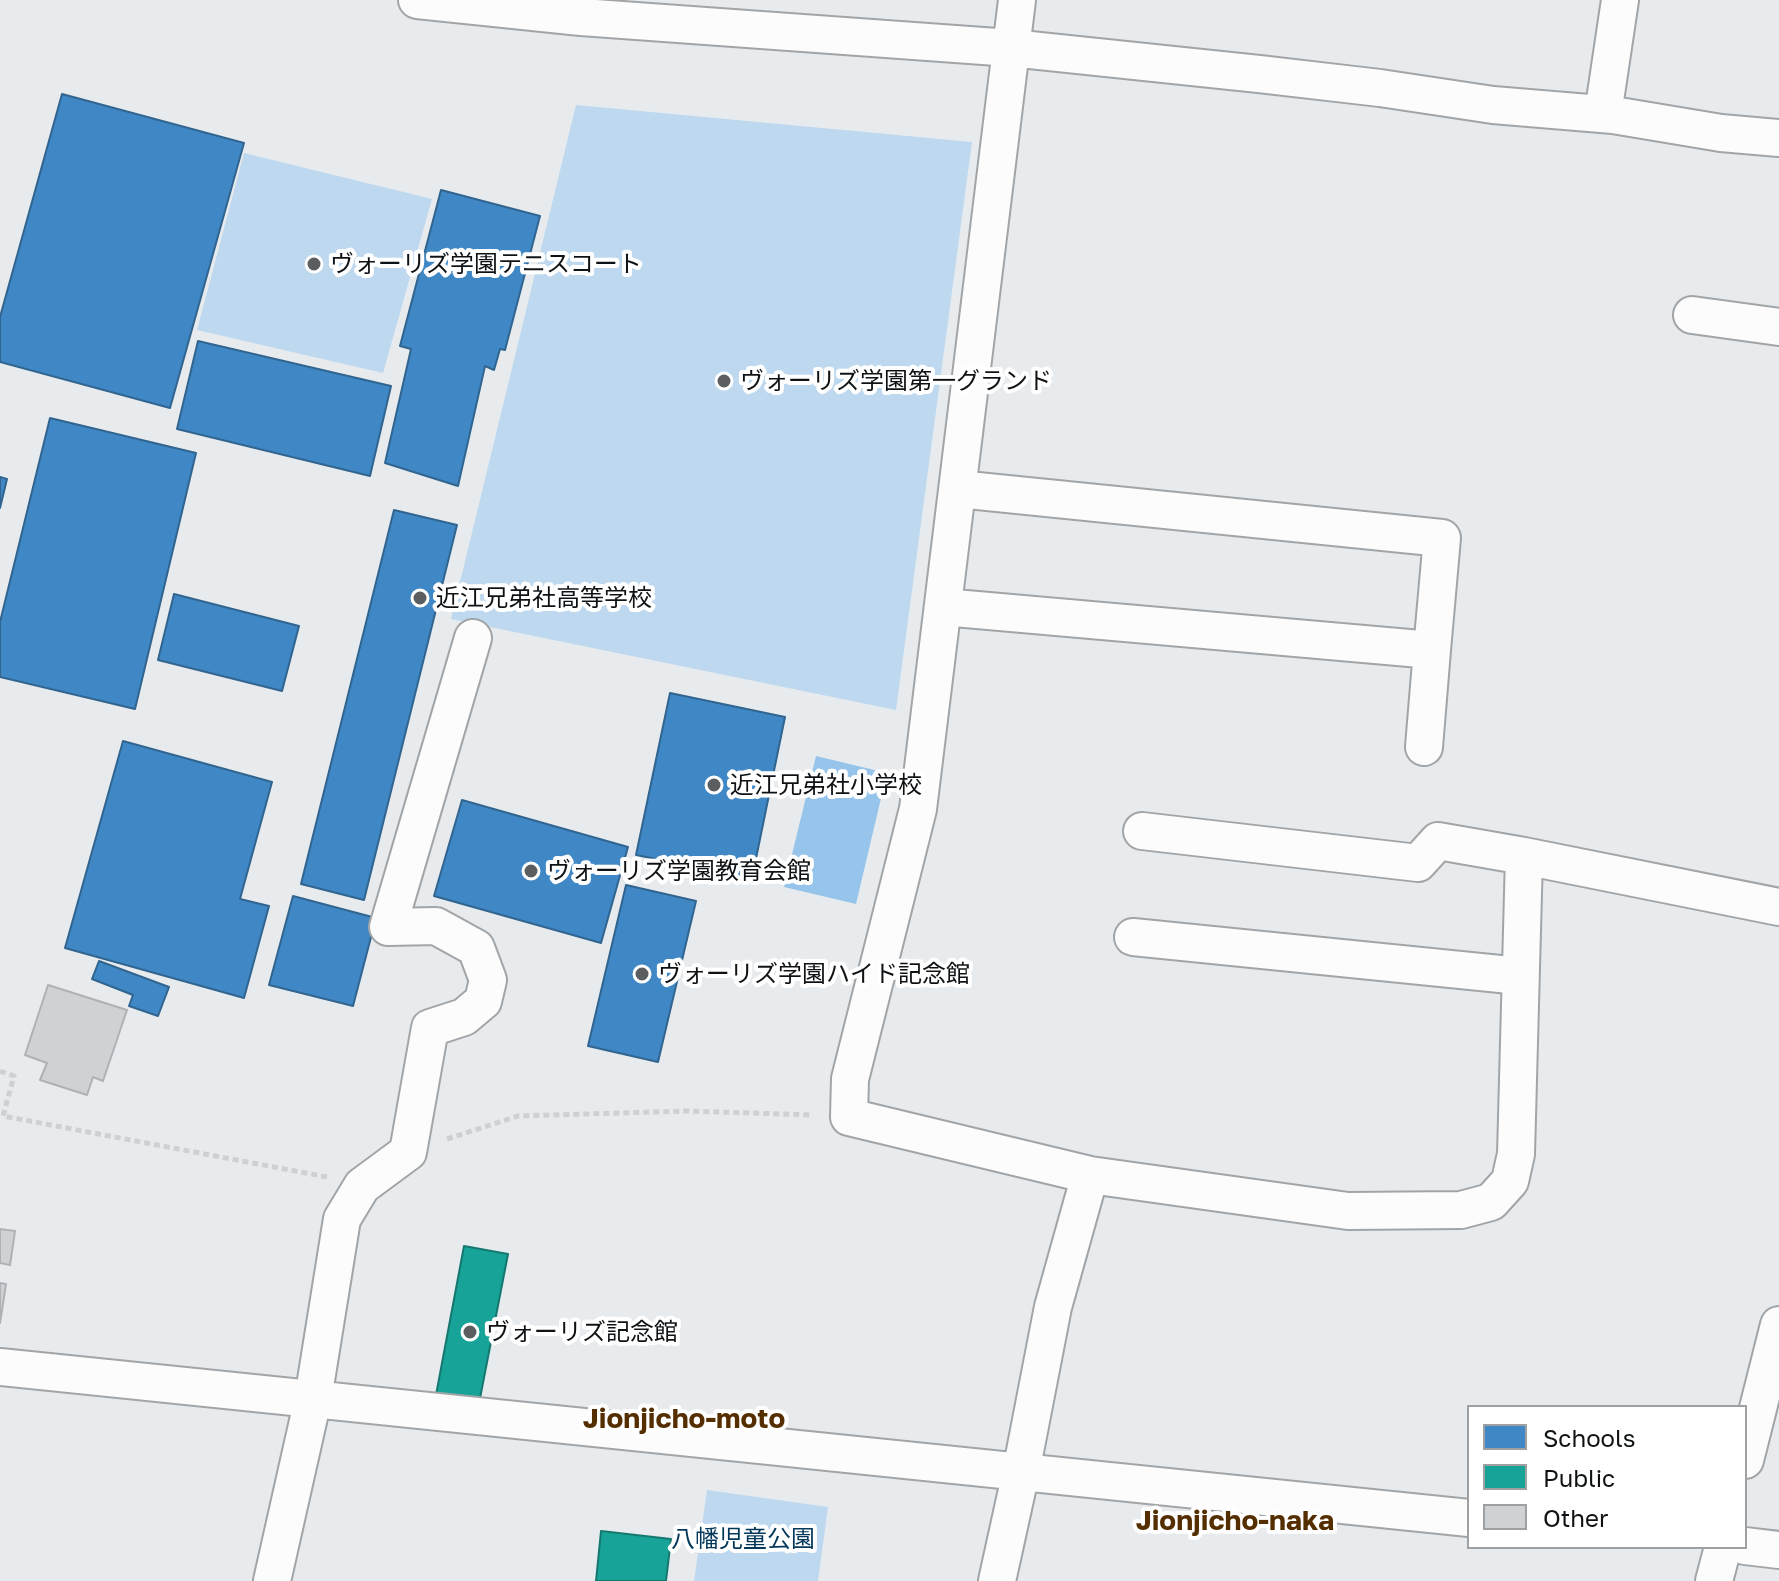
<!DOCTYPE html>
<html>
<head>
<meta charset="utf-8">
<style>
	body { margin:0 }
	#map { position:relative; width:1779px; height:1581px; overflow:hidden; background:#e8ebee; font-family:"Golos Text",sans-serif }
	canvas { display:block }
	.legend { position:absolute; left:1467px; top:1405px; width:280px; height:144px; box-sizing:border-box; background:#fff; border:2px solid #9fa0a1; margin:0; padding:10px 14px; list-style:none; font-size:24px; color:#0f1214 }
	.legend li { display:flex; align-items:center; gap:16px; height:40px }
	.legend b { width:40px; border:2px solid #9fa0a1 }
</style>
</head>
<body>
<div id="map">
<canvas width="1779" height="1581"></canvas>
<ul class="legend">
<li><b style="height:22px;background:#3f88c5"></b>Schools</li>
<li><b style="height:22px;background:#17a398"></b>Public</li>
<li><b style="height:22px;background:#cfd2d4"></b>Other</li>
</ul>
</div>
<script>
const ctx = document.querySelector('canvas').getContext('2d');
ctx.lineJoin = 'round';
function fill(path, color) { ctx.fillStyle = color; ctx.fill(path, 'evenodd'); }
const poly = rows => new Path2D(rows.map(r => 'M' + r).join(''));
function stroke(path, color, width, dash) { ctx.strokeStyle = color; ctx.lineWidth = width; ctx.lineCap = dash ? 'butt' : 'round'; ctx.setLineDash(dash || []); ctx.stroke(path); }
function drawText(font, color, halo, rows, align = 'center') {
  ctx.font = font + ' "Golos Text","Noto Sans JP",sans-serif'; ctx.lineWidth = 8; ctx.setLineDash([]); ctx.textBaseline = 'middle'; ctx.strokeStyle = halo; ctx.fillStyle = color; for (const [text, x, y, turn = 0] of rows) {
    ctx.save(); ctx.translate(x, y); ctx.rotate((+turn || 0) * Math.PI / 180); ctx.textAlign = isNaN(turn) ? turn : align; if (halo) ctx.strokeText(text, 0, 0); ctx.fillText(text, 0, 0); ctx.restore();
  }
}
const green = poly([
	[576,105,972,142,896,710,451,619],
	[244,153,432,199,383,373,197,330],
	[707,1490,828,1507,818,1581,694,1581]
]);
const water = poly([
	[816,756,887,773,856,904,784,887]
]);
const schools = poly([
	[62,94,244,143,170,408,0,362,0,317,62,94],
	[441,190,540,216,505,350,500,349,494,370,485,366,458,486,385,463,411,349,400,346,441,190],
	[198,341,391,386,370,476,177,429,198,341],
	[50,418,196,453,135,709,0,677,0,622,50,418],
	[0,477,7,479,0,508,0,477],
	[394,510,457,525,364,900,301,884,394,510],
	[174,594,299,626,282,691,158,660,174,594],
	[670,693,785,717,752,878,636,855,670,693],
	[123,741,272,782,240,899,269,906,244,998,65,948,123,741],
	[462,800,628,847,601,943,434,896,462,800],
	[626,885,696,901,658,1062,588,1046,626,885],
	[293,896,376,918,353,1006,269,985,293,896],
	[99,961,169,987,158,1016,129,1006,133,995,92,979,99,961]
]);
const public = poly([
	[464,1246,508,1254,476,1419,433,1411,464,1246],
	[601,1531,671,1539,666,1581,596,1581,601,1531]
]);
const building = poly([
	[48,985,127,1010,103,1081,93,1077,87,1095,40,1080,47,1063,25,1055,48,985],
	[0,1229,15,1231,10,1265,0,1263,0,1229],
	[0,1283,6,1284,0,1323,0,1283]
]);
const path = poly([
	[0,1071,14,1076,3,1116,327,1177],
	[447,1139,518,1116,687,1111,813,1115]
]);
const minor = poly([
	[417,0,581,17,1011,48,1259,74,1380,88,1493,105,1613,115,1721,133,1779,138],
	[1017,0,918,809,850,1079,849,1117,1090,1175,1348,1211,1461,1210,1491,1202,1510,1181,1516,1154,1524,856,1779,907],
	[1603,114,1620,0],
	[1692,315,1779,327],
	[943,607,1432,650,1442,538,958,489],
	[1424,747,1432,650],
	[1142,831,1418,863,1438,841,1524,856],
	[1133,937,1520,976],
	[0,1367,1469,1518],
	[1745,1460,1779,1325],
	[1745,1546,1779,1550],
	[272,1581,313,1399,342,1219,362,1186,408,1152,430,1028,464,1017,483,1001,488,980,476,948,436,926,388,927,473,638],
	[997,1581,1021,1472,1053,1307,1090,1175],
	[1714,1581,1723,1547]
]);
const markers = [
	[314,264,8,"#5b5e60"],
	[724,381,8,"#5b5e60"],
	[420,598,8,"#5b5e60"],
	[714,785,8,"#5b5e60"],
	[531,871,8,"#5b5e60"],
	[642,974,8,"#5b5e60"],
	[470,1332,8,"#5b5e60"]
];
const poiNames = [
	["ヴォーリズ学園テニスコート",330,264],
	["ヴォーリズ学園第一グランド",740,381],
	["近江兄弟社高等学校",436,598],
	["近江兄弟社小学校",730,785],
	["ヴォーリズ学園教育会館",547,871],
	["ヴォーリズ学園ハイド記念館",658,974],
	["ヴォーリズ記念館",486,1332]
];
const parkNames = [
	["八幡児童公園",743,1539]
];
const quarterNames = [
	["Jionjicho-moto",684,1419],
	["Jionjicho-naka",1235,1521]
];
fill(green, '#bdd8ef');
fill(water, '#97c4ea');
fill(schools, '#3f88c5');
stroke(schools, '#316590', 2);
fill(public, '#17a398');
stroke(public, '#157870', 2);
fill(building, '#cfd2d4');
stroke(building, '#afb2b5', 2);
stroke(minor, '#a2a5a7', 40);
stroke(path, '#ced0d1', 5, [6, 4]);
stroke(minor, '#fcfcfc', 36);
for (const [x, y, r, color] of markers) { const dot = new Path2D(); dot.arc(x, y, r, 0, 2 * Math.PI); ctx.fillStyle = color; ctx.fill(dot); stroke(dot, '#fff', 3); }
drawText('24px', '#0f1214', '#fff', poiNames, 'left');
drawText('24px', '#04385a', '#fff', parkNames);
drawText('bold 28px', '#552e00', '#fff', quarterNames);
</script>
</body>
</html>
